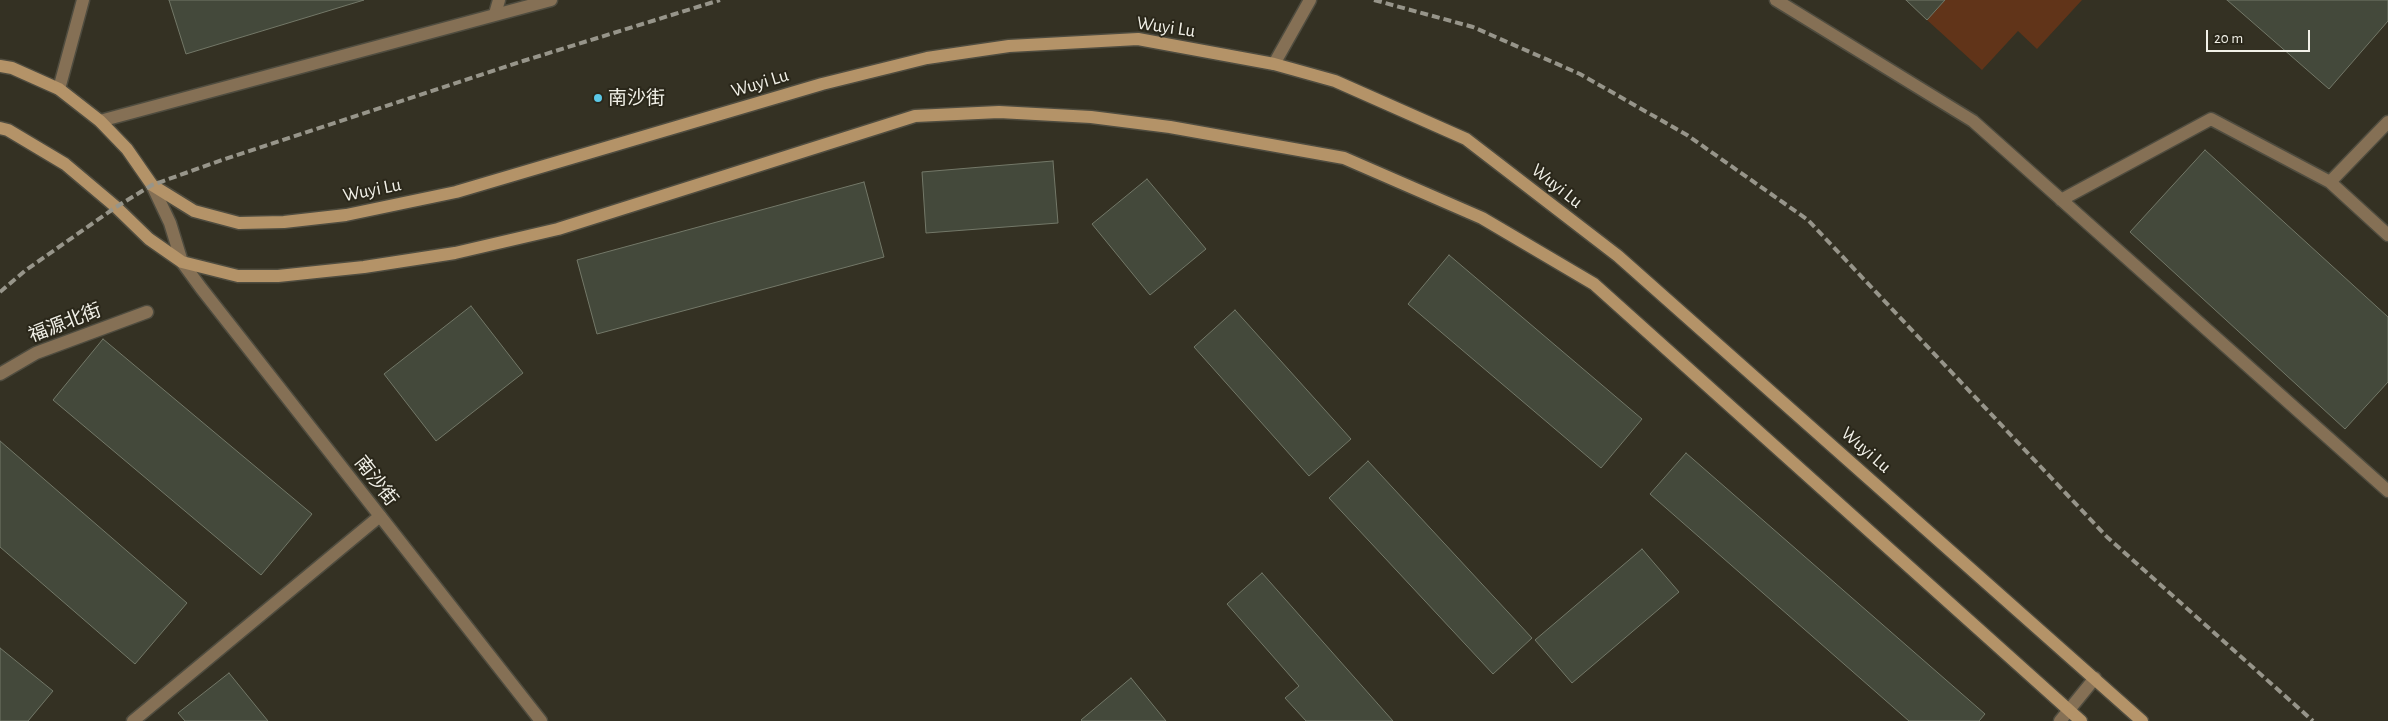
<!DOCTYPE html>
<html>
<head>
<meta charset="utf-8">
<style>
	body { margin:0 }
	#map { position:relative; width:2388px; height:721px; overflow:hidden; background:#343123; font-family:"Alegreya Sans",sans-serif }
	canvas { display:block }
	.scale { position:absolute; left:2206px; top:30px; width:104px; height:22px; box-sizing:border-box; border:2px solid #f2f1e8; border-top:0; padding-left:6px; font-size:15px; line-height:18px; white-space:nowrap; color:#f2f1e8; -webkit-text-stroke:4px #2a271a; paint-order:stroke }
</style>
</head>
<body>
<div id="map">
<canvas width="2388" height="721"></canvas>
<div class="scale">20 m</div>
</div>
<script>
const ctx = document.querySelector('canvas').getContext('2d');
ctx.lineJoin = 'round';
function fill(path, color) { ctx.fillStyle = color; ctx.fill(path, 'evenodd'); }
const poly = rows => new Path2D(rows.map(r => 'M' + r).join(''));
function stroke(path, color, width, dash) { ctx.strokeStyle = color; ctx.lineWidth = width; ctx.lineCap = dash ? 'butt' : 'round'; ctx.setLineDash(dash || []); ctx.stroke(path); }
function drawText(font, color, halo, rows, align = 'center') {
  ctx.font = font + ' "Alegreya Sans","Noto Sans SC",sans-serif'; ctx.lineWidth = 4; ctx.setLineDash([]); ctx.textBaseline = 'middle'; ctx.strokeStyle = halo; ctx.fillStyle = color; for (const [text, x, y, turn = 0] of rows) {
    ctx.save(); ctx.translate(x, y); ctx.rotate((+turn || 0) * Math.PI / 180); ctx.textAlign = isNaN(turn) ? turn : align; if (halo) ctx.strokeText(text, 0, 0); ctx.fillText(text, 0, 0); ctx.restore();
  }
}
const green = poly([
	[1945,0,2082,0,2037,49,2018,31,1982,70,1927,20]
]);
const building = poly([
	[169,0,364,0,186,54,169,0],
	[1906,0,1945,0,1927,20,1906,0],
	[2227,0,2388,0,2388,21,2329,89,2227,0],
	[2205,150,2388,317,2388,382,2345,429,2130,232,2205,150],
	[1053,161,1058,223,926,233,922,172,1053,161],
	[1147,179,1206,249,1150,295,1092,224,1147,179],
	[864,182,884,257,597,334,577,260,864,182],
	[1449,255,1642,419,1601,468,1408,304,1449,255],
	[471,306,523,373,436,441,384,374,471,306],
	[1235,310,1351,439,1309,476,1194,347,1235,310],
	[103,339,312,514,261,575,53,400,103,339],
	[0,441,187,603,135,664,0,547,0,441],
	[1686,453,1985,714,1979,721,1909,721,1650,494,1686,453],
	[1368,461,1532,638,1493,674,1329,498,1368,461],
	[1642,549,1679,592,1572,683,1535,640,1642,549],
	[1262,573,1393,721,1306,721,1285,698,1299,686,1227,604,1262,573],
	[0,648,53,691,28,721,0,721,0,648],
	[229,673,268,721,185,721,178,713,229,673],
	[1131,678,1166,721,1082,721,1081,720,1131,678]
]);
const service = poly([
	[1776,0,1973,121,2388,491],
	[495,14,499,0],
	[2330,182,2388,122],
	[2061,200,2211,119,2330,182,2388,235]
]);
const minor = poly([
	[1274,64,1310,0],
	[100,121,551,0],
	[0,374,36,353,147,312],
	[133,721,380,516],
	[2060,721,2095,678]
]);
const tertiary = poly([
	[59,89,83,0],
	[152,185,170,223,182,262,201,288,541,721]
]);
const secondary = poly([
	[0,66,12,68,59,89,100,121,127,149,152,185,194,211,239,223,284,222,346,215,456,192,822,84,927,58,1009,46,1138,39,1274,64,1335,81,1466,139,1618,256,2142,721],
	[0,128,8,130,65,164,116,207,149,239,182,262,238,276,278,276,364,267,455,253,558,229,915,116,999,112,1091,117,1170,127,1344,158,1482,218,1594,284,2081,721]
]);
const rail = poly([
	[1374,0,1473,27,1580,74,1687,135,1808,220,2107,537,2313,721],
	[0,292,26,270,116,207,152,185,222,160,523,61,720,0]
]);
const markers = [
	[598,98,5,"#5bc8e7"]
];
const streetNames = [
	["Wuyi Lu",1166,27,8],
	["Wuyi Lu",760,83,-17],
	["Wuyi Lu",1557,186,38],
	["Wuyi Lu",372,190,-11],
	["福源北街",65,323,-21],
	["Wuyi Lu",1866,450,41],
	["南沙街",376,481,52]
];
const poiNames = [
	["南沙街",608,98]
];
fill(green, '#613419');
fill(building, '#44493b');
stroke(building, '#737868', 1);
stroke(service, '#4f4c3f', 15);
stroke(minor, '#4f4c3f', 15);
stroke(tertiary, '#4f4c3f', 15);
stroke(secondary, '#4f4c3f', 15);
stroke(service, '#857055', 12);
stroke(minor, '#857055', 12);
stroke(tertiary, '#857055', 12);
stroke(secondary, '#b49368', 12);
stroke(rail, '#97958a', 4, [8, 4]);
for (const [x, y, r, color] of markers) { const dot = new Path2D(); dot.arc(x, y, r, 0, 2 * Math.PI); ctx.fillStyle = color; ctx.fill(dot); stroke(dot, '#2a271a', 2); }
drawText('19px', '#f2f1e8', '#2a271a', streetNames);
drawText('19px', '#f2f1e8', '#2a271a', poiNames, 'left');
</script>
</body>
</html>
